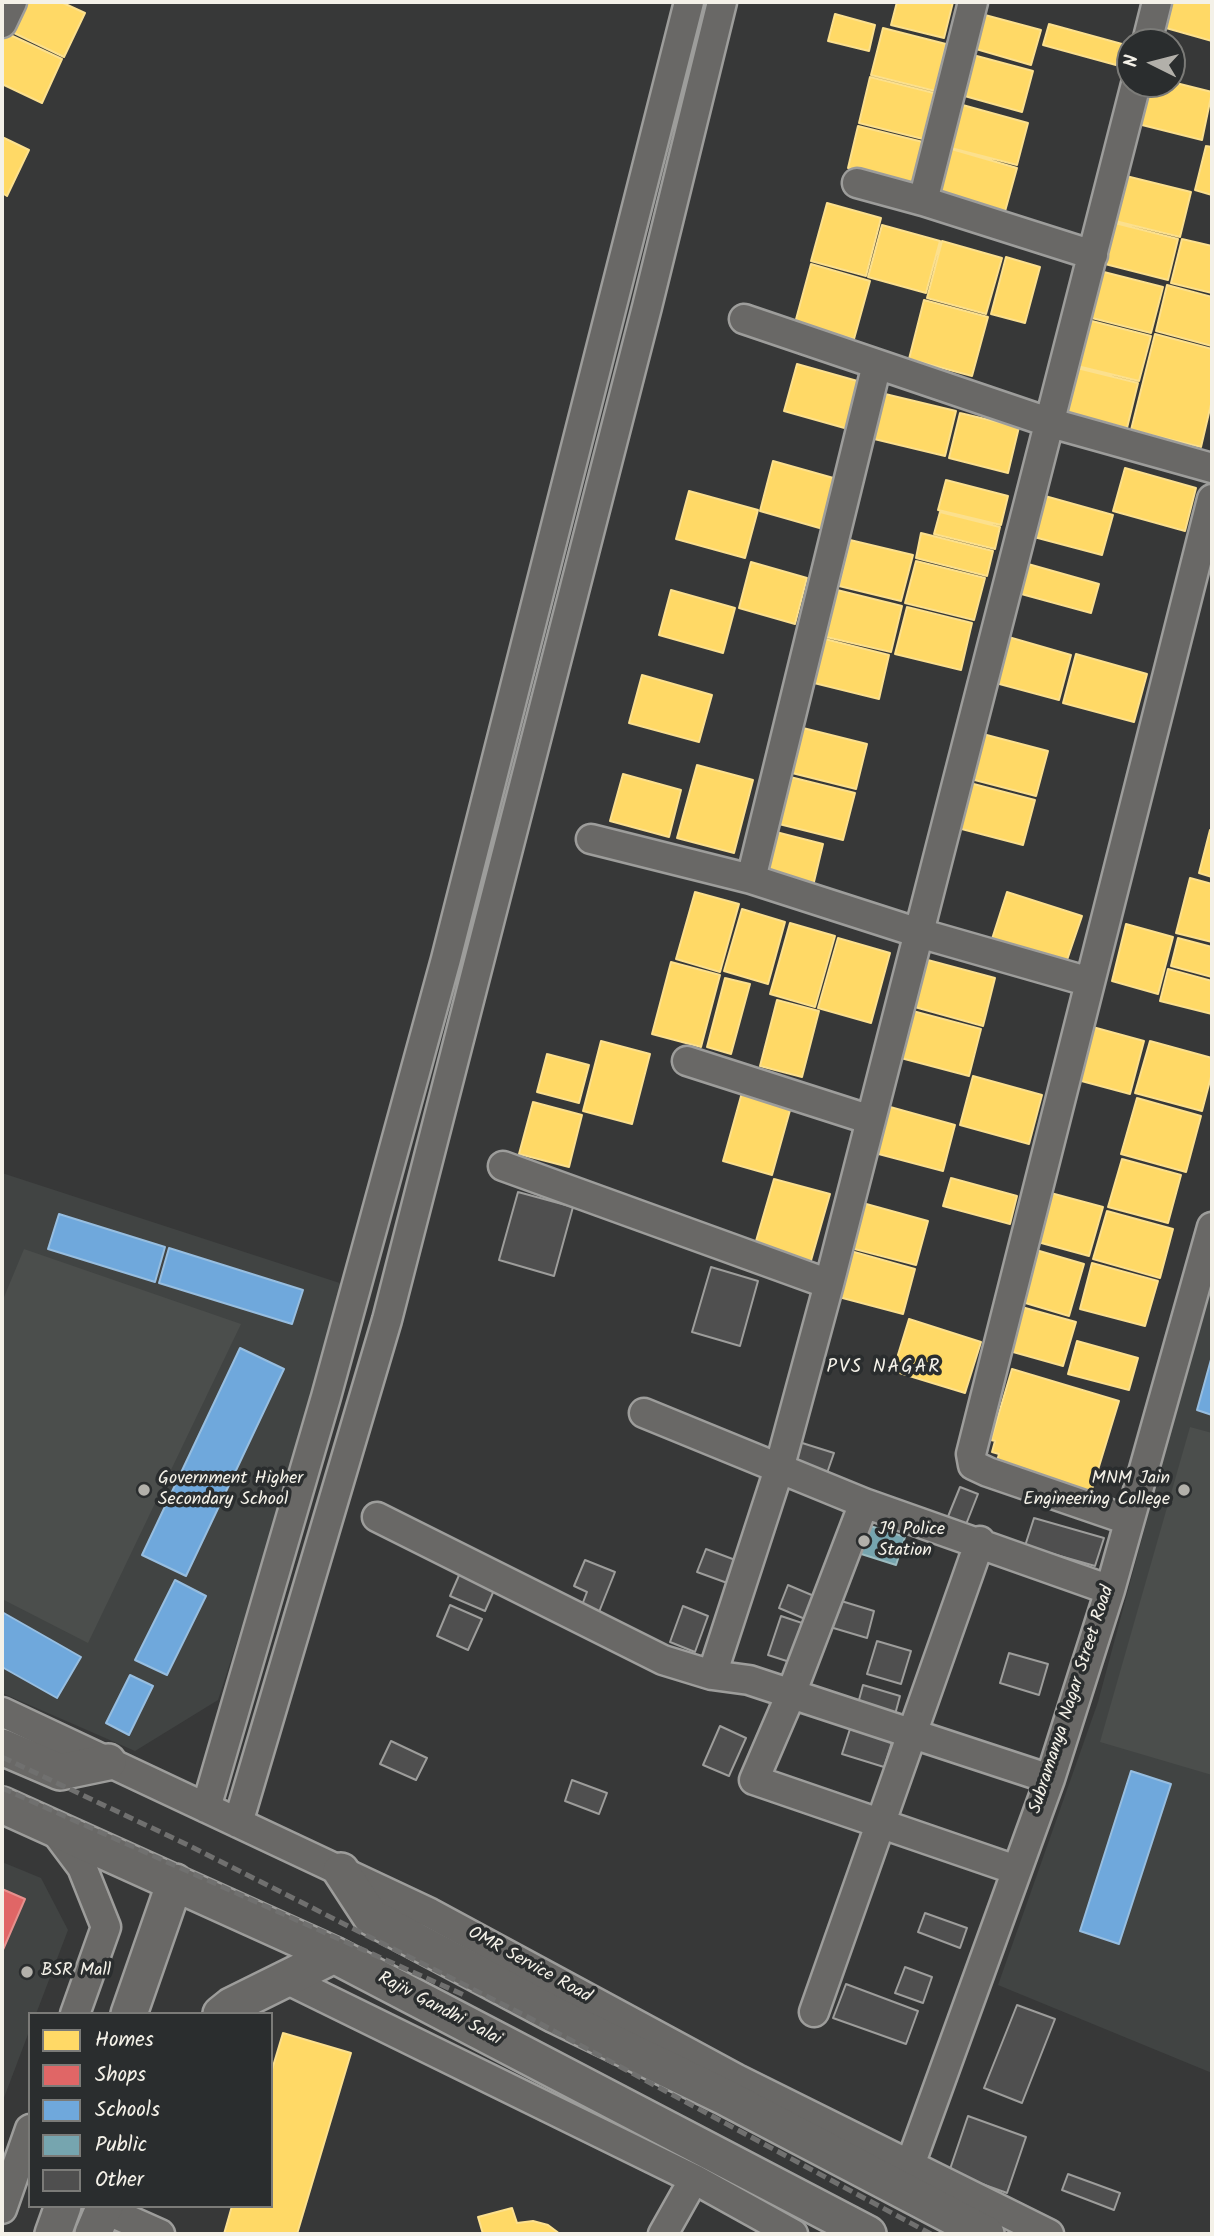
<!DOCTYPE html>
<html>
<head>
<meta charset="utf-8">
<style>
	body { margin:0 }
	#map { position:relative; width:1214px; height:2236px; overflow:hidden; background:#373838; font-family:Kalam,sans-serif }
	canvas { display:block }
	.frame { position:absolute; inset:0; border:4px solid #f4f1e8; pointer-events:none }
	.legend { position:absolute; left:28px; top:2012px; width:245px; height:196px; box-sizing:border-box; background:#2a2d2e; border:2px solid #7b7b78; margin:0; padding:9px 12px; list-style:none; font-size:21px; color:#f4f1e8 }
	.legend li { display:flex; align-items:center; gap:14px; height:35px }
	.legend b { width:35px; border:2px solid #7b7b78 }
	.north { position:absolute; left:1116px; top:28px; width:70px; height:70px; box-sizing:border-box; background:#2a2d2e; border:2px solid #7b7b78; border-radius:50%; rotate:276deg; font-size:19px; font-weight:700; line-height:28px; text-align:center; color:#f4f1e8 }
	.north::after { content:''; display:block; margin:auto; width:24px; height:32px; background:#b2b0aa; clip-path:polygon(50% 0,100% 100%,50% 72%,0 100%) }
</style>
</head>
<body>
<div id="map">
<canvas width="1214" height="2236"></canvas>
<div class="frame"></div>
<ul class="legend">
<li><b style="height:19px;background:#ffd966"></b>Homes</li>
<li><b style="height:19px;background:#e06666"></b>Shops</li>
<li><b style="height:19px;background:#6fa8dc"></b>Schools</li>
<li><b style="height:19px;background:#76a5af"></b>Public</li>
<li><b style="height:19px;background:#4f4f4f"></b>Other</li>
</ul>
<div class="north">N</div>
</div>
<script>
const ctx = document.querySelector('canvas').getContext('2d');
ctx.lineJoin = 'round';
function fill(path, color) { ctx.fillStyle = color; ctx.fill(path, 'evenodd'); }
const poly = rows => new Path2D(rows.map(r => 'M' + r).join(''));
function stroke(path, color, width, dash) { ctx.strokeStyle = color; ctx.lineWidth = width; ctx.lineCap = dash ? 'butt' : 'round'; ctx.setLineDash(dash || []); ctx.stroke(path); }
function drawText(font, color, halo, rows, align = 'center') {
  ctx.font = font + ' Kalam,sans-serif'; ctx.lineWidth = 7; ctx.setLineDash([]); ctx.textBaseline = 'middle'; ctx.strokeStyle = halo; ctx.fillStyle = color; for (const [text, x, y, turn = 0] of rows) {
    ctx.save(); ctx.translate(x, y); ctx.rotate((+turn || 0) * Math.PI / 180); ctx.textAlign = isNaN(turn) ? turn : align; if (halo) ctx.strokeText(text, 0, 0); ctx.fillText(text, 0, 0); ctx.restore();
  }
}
const built = poly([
	[2,1173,352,1287,218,1700,135,1751,2,1693],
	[1212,1278,1212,2073,998,1985,1098,1702],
	[2,1862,41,1878,68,1930,36,2014,30,2014,30,2029,2,2103]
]);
const green = poly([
	[24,1249,241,1324,88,1643,2,1599,2,1302],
	[1190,1427,1212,1433,1212,1775,1100,1742]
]);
const homes = poly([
	[27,2,61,2,85,13,64,57,12,32,27,2],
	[897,2,953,2,944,38,891,25,897,2],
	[1166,2,1212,2,1212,41,1159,26,1166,2],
	[835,14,875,25,869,51,828,41,835,14],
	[985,15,1041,30,1031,65,976,49,985,15],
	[1049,24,1122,44,1116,65,1043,45,1049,24],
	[883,28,946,44,935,91,871,75,883,28],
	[6,33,62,59,42,103,2,84,2,43,6,33],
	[973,55,1033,71,1022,112,961,95,973,55],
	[870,77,934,93,923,139,859,123,870,77],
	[1172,82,1212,92,1202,140,1134,123,1144,84,1172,82],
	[959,104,1028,123,1017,165,947,147,959,104],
	[858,126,923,142,912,185,848,168,858,126],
	[2,137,29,150,7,196,2,193,2,137],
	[1206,146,1212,147,1212,195,1195,190,1206,146],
	[948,148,1017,168,1004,215,934,196,948,148],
	[1126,176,1191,192,1180,237,1115,221,1126,176],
	[827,203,881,218,866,276,811,261,827,203],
	[1115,223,1178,239,1168,280,1105,264,1115,223],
	[882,225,940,241,926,293,868,277,882,225],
	[1182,239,1212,246,1212,293,1171,283,1182,239],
	[942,241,1002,258,986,314,927,298,942,241],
	[1006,257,1040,267,1025,323,991,314,1006,257],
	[811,264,870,281,854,339,795,323,811,264],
	[1096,270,1163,287,1151,333,1084,316,1096,270],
	[1167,285,1212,297,1212,346,1156,331,1167,285],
	[924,300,988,317,972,376,909,359,924,300],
	[1084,319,1151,336,1139,381,1073,365,1084,319],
	[1155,334,1212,349,1212,400,1201,447,1131,430,1155,334],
	[797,364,861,382,848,429,784,411,797,364],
	[1073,367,1138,383,1127,428,1062,412,1073,367],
	[881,393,956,411,945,456,870,438,881,393],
	[960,413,1019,427,1008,473,949,458,960,413],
	[773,461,837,479,823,529,760,511,773,461],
	[1125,468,1196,488,1185,531,1113,511,1125,468],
	[946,480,1008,496,1001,525,938,510,946,480],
	[689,491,758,510,745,558,676,539,689,491],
	[1045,496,1113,515,1102,555,1034,537,1045,496],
	[940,512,1000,527,995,549,934,534,940,512],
	[921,533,993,551,987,576,916,558,921,533],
	[850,540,913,555,901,601,839,586,850,540],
	[916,561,985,578,974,620,905,603,916,561],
	[751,562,807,578,795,624,739,608,751,562],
	[1021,562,1099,584,1091,613,1014,592,1021,562],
	[671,590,735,608,723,653,659,635,671,590],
	[837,590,902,606,891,652,826,637,837,590],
	[907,607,972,623,961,670,895,654,907,607],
	[1005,636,1071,655,1059,700,992,682,1005,636],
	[825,639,889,655,879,699,814,683,825,639],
	[1076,654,1147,674,1134,722,1063,703,1076,654],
	[642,675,712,695,699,742,629,723,642,675],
	[795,726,867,744,856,789,784,771,795,726],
	[979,733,1048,751,1036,796,967,778,979,733],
	[697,765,753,780,734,853,677,838,697,765],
	[623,774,681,790,669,837,610,821,623,774],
	[782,775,855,793,843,840,771,822,782,775],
	[966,782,1035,800,1023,845,954,827,966,782],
	[1210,830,1212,831,1212,877,1199,873,1210,830],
	[772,831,823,844,813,886,762,873,772,831],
	[1190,878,1212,884,1212,942,1176,933,1190,878],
	[695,892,739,904,720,972,676,959,695,892],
	[1007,892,1082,916,1066,963,992,939,1007,892],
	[742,909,785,922,768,984,724,971,742,909],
	[790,923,835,936,815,1007,770,994,790,923],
	[1126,924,1173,937,1158,994,1112,981,1126,924],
	[838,938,890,953,871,1023,818,1008,838,938],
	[1178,938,1212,947,1212,977,1171,966,1178,938],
	[924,959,995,978,983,1026,911,1006,924,959],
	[671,962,720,975,701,1047,652,1034,671,962],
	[1168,969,1212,981,1212,1014,1160,1001,1168,969],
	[725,978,750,984,731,1054,707,1047,725,978],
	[777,1000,819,1011,802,1077,760,1066,777,1000],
	[909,1010,981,1029,969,1076,897,1057,909,1010],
	[1089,1026,1144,1041,1130,1094,1074,1079,1089,1026],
	[601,1041,650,1054,632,1124,583,1111,601,1041],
	[1150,1041,1212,1058,1212,1073,1202,1111,1135,1093,1150,1041],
	[547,1054,589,1065,579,1103,537,1092,547,1054],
	[973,1076,1042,1095,1029,1144,960,1125,973,1076],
	[743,1089,792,1103,772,1175,723,1161,743,1089],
	[1137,1098,1201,1116,1186,1172,1121,1154,1137,1098],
	[533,1102,582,1115,569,1167,519,1154,533,1102],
	[883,1105,955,1125,943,1171,871,1152,883,1105],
	[1122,1159,1181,1175,1168,1223,1108,1207,1122,1159],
	[951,1178,1017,1196,1010,1224,943,1206,951,1178],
	[774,1179,830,1194,810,1264,754,1248,774,1179],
	[1047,1192,1103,1207,1089,1256,1034,1241,1047,1192],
	[859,1202,928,1221,916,1265,847,1247,859,1202],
	[1107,1211,1173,1229,1160,1278,1093,1259,1107,1211],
	[847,1250,915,1269,903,1314,835,1296,847,1250],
	[1036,1250,1084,1264,1069,1316,1022,1302,1036,1250],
	[1092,1263,1158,1281,1145,1326,1080,1309,1092,1263],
	[1018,1306,1076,1322,1063,1366,1006,1350,1018,1306],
	[909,1319,981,1342,965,1393,893,1371,909,1319],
	[1077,1341,1138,1358,1129,1390,1068,1374,1077,1341],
	[1012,1369,1119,1401,1090,1496,995,1468,999,1454,992,1452,995,1441,991,1440,1012,1369],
	[283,2033,351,2053,297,2234,224,2234,232,2206,271,2206,271,2073,283,2033],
	[512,2208,517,2223,533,2221,548,2225,560,2234,483,2234,478,2217,512,2208]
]);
const shops = poly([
	[2,1889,25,1899,2,1952,2,1889]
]);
const schools = poly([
	[59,1214,165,1247,155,1282,48,1249,59,1214],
	[169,1248,303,1290,292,1324,159,1283,169,1248],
	[240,1348,284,1369,186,1576,142,1555,240,1348],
	[1212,1356,1212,1415,1197,1410,1212,1356],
	[175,1580,206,1596,167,1675,135,1660,175,1580],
	[2,1612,81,1657,57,1698,2,1667,2,1612],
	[130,1675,153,1686,129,1735,106,1723,130,1675],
	[1131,1771,1171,1784,1119,1944,1080,1931,1131,1771]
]);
const public = poly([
	[864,1524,905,1537,896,1565,855,1552,864,1524]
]);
const building = poly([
	[518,1192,573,1207,554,1276,499,1260,518,1192],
	[711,1267,758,1281,740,1346,692,1332,711,1267],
	[799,1442,834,1453,826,1476,792,1464,799,1442],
	[960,1487,978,1494,965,1527,947,1519,960,1487],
	[1034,1518,1104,1538,1095,1566,1025,1546,1034,1518],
	[706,1549,738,1561,730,1584,697,1572,706,1549],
	[585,1560,615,1572,599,1612,582,1605,587,1592,574,1586,585,1560],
	[460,1573,495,1588,485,1611,450,1596,460,1573],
	[788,1585,814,1596,805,1619,779,1608,788,1585],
	[838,1600,874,1611,867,1638,830,1627,838,1600],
	[450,1605,482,1619,468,1650,437,1636,450,1605],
	[683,1606,708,1616,695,1652,670,1642,683,1606],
	[781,1616,808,1625,796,1664,768,1655,781,1616],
	[877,1641,911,1651,901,1684,867,1674,877,1641],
	[1009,1653,1048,1664,1039,1695,1000,1683,1009,1653],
	[863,1685,900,1696,893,1722,856,1711,863,1685],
	[720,1726,746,1738,729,1776,703,1765,720,1726],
	[850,1729,892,1742,884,1767,842,1754,850,1729],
	[391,1741,427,1758,416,1780,380,1764,391,1741],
	[572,1780,607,1793,599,1814,565,1801,572,1780],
	[925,1913,967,1928,960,1948,918,1932,925,1913],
	[905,1967,932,1977,923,2003,895,1993,905,1967],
	[846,1984,918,2011,906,2044,833,2018,846,1984],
	[1017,2005,1055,2019,1022,2103,984,2088,1017,2005],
	[968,2116,1026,2137,1007,2193,949,2172,968,2116],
	[1068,2174,1120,2193,1114,2210,1062,2190,1068,2174]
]);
const minor = poly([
	[973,2,923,201,1093,255],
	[2,23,12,2],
	[1147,42,1157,2],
	[857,183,923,201],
	[744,319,1051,423,1212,468],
	[591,839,751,879,919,933,1090,982],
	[751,879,877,364],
	[687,1061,871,1120],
	[503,1166,829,1284],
	[644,1413,864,1503,1110,1590],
	[864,1503,791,1694,754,1780,1016,1870],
	[377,1517,663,1660,712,1675,749,1680,1050,1779],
	[1128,1520,988,1472,973,1465,971,1454,1212,499],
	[712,1675,779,1469,829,1284,1136,84],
	[2,1712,430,1913,737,2079,1049,2234],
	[206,1808,326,1397,446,959,689,2],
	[238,1823,387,1320,647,307,722,2],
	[52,1827,82,1867,106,1927,75,2014],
	[288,1980,694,2179,793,2234],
	[814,2012,980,1541],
	[900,2181,910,2165,1050,1779,1110,1590,1212,1227],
	[2,2209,30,2129],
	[104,2209,160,2234],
	[663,2234,694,2179]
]);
const major = poly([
	[2,1747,60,1772,108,1762],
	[2,1805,334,1955,868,2234],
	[341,1871,371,1917,555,2015,725,2097,986,2234],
	[129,2014,175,1882],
	[221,2014,231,2006,334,1955],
	[53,2234,63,2206],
	[93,2234,105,2206]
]);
const rail = poly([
	[2,1757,188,1845,526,2016,931,2234],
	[2,1788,464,1995]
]);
const markers = [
	[144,1490,7,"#b2b0aa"],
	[1184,1490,7,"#b2b0aa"],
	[864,1541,7,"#b2b0aa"],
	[27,1972,7,"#b2b0aa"]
];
const poiNames = [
	["Government Higher",158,1480],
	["Secondary School",158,1501],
	["MNM Jain",1170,1480,"right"],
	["Engineering College",1170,1501,"right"],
	["J9 Police",878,1531],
	["Station",878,1552],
	["BSR Mall",41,1972]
];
const streetNames = [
	["Subramanya Nagar Street Road",1073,1700,-72],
	["OMR Service Road",529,1966,29],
	["Rajiv Gandhi Salai",439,2010,28]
];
const neighbourhoodNames = [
	["PVS NAGAR",884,1369]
];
fill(built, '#414443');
fill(green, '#4b4e4c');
fill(homes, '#ffd966');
stroke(homes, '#fce08d', 2);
fill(shops, '#e06666');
stroke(shops, '#e6908d', 2);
fill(schools, '#6fa8dc');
stroke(schools, '#97bee0', 2);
fill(public, '#76a5af');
stroke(public, '#9cbcc0', 2);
fill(building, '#4f4f4f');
stroke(building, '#9d9d9b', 2);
stroke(minor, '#9d9d9b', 33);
stroke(major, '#9d9d9b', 40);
stroke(minor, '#696866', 28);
stroke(major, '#696866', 35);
stroke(rail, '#70706f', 5, [10, 5]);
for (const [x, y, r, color] of markers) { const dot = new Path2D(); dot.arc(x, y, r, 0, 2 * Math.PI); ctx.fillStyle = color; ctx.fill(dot); stroke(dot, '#2a2d2e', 2.5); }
drawText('18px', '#f4f1e8', '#2a2d2e', poiNames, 'left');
drawText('18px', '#f4f1e8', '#2a2d2e', streetNames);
ctx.letterSpacing = '2px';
drawText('19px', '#f4f1e8', '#2a2d2e', neighbourhoodNames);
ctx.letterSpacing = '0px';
</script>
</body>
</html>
